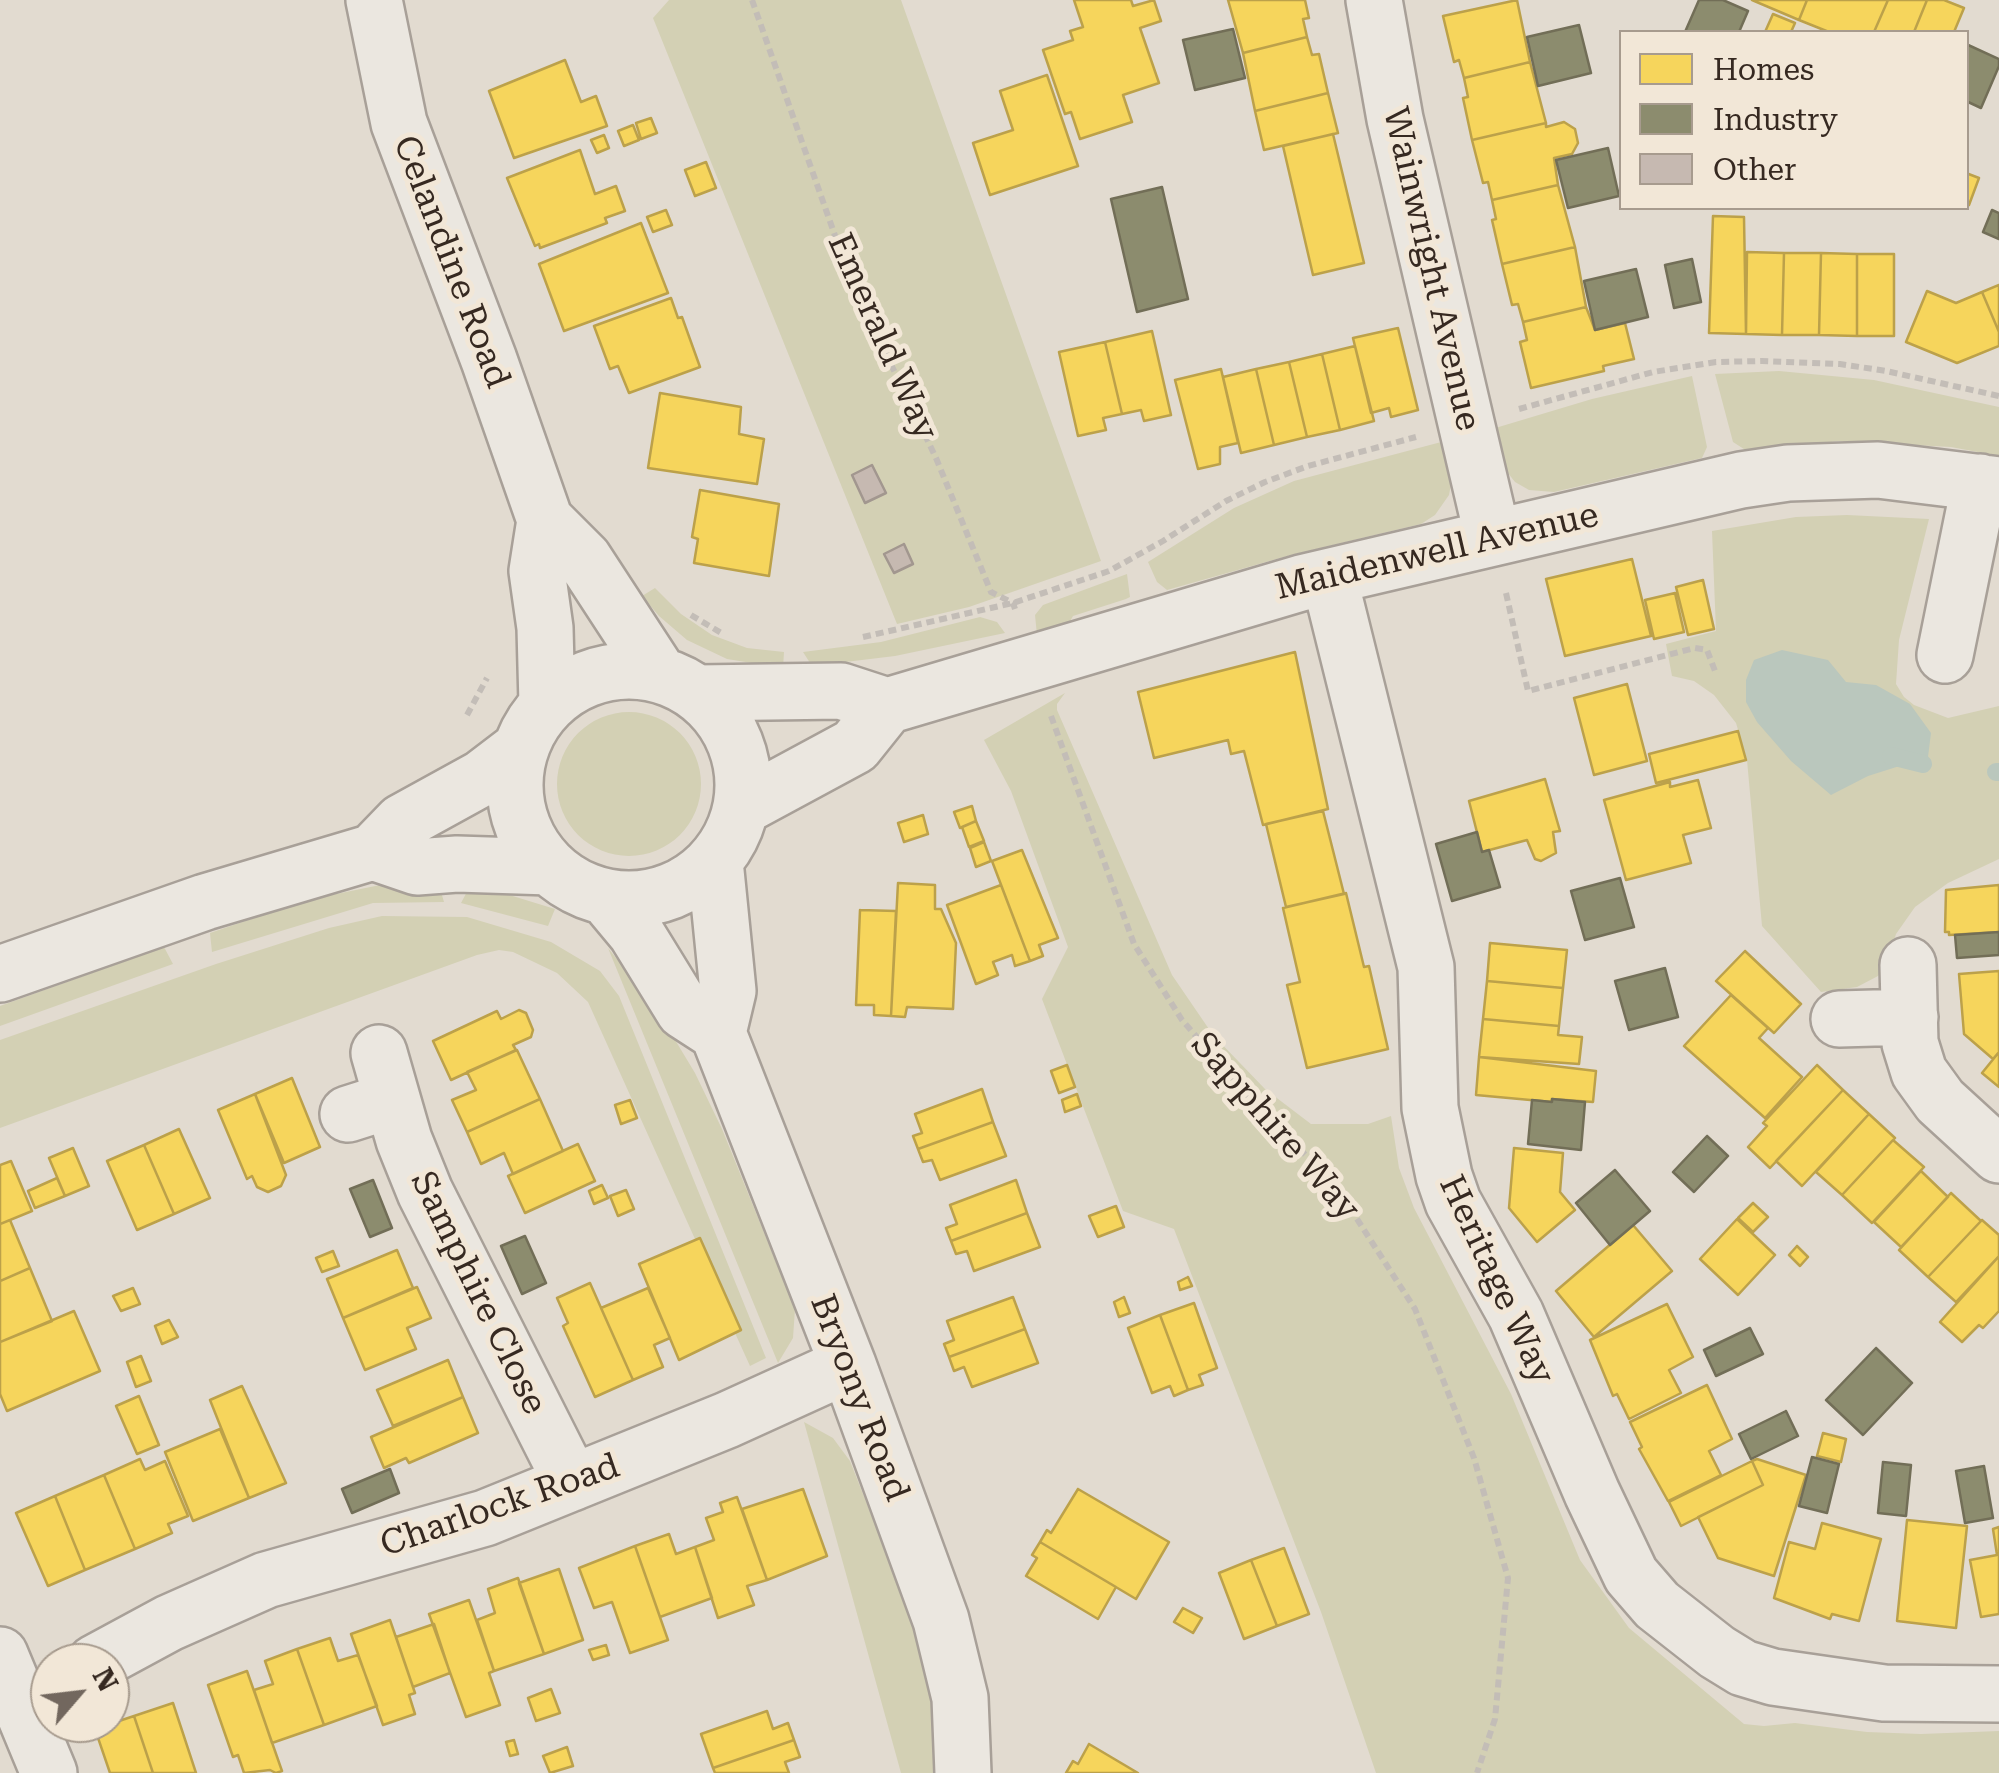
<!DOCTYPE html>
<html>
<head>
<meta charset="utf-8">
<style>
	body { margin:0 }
	#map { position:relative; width:1999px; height:1773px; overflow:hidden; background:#e2dbd0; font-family:"Roboto Serif",serif }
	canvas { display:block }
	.legend { position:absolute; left:1619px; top:30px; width:350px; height:180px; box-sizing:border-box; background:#f2e7d7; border:2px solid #a79b8e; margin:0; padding:12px 18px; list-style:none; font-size:30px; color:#362921 }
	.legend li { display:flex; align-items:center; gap:20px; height:50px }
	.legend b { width:50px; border:2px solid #a79b8e }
	.north { position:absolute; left:30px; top:1643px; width:100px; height:100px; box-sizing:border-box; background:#f2e7d7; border:2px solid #a79b8e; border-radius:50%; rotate:62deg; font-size:28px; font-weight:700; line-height:40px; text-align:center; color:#362921 }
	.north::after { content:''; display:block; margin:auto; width:35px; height:45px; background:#72675e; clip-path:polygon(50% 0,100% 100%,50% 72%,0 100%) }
</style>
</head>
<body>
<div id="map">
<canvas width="1999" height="1773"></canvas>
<ul class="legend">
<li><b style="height:28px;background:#f6d55c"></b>Homes</li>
<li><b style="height:28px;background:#8c8c6e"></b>Industry</li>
<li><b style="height:28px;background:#c6b9b1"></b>Other</li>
</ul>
<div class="north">N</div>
</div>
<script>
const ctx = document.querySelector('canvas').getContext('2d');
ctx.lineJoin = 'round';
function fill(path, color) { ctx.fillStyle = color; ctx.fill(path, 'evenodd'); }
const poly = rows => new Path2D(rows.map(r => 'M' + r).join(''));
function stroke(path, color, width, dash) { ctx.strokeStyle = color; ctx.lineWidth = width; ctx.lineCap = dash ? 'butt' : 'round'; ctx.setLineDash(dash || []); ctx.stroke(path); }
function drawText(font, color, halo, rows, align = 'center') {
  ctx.font = font + ' "Roboto Serif",serif'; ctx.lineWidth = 10; ctx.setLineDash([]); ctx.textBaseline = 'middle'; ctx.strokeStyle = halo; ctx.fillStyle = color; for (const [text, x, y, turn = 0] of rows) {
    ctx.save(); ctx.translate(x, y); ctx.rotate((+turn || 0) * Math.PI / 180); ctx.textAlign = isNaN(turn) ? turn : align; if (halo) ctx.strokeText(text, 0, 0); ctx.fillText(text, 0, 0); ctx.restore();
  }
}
const green = poly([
	[669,0,901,0,1101,561,969,607,897,624,653,18],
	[1779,371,1874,380,1999,407,1999,456,1951,447,1840,441,1747,451,1733,442,1715,374],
	[1692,376,1707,447,1702,458,1554,492,1529,490,1515,482,1504,468,1492,429,1592,399],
	[1445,441,1452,479,1449,495,1435,515,1421,524,1291,555,1167,590,1157,582,1148,562,1234,508,1294,481],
	[1847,515,1929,519,1899,640,1896,684,1904,697,1914,705,1948,718,1999,706,1999,859,1948,883,1915,907,1896,934,1885,968,1878,976,1857,987,1821,992,1762,926,1747,760,1736,723,1714,695,1694,681,1672,676,1666,644,1716,631,1712,531,1796,517],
	[1127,574,1130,597,1126,599,1073,616,1068,625,1037,635,1035,615,1043,605],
	[655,588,681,614,712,635,747,648,784,652,783,668,727,659,687,640,659,616,642,596],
	[980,617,997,622,1005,633,895,656,812,666,803,652,881,642],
	[1065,693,1057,704,1057,710,1172,975,1213,1035,1265,1089,1311,1124,1368,1124,1391,1116,1399,1168,1414,1208,1511,1394,1580,1560,1629,1628,1744,1724,1764,1726,1795,1723,1867,1732,1921,1734,1999,1731,1999,1773,1376,1773,1321,1612,1174,1229,1123,1211,1042,999,1068,947,1011,791,984,740],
	'557 784a72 72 0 1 1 144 0a72 72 0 1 1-144 0Z',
	[385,884,439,885,444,902,373,903,212,952,210,933,307,900],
	[469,888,503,893,555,909,548,926,461,903],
	[382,916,467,917,551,942,600,971,619,996,766,1358,750,1366,735,1333,740,1330,700,1238,695,1239,588,1002,557,973,513,952,499,950,477,955,0,1128,0,1040,216,964,329,928],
	[164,947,173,964,0,1026,0,1006],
	[608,948,654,1005,695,1073,722,1129,795,1309,793,1338,778,1363],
	[804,1422,833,1438,850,1461,904,1598,923,1653,936,1712,941,1773,901,1773]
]);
const water = poly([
	[1782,650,1828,660,1846,682,1876,685,1910,704,1931,733,1928,757,1868,776,1831,795,1791,761,1757,722,1746,702,1746,680,1754,660]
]);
const homes = poly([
	[1074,0,1131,0,1133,6,1154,0,1161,21,1140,28,1159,83,1123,95,1132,122,1080,139,1071,112,1065,114,1043,50,1073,40,1070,31,1083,27,1074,0],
	[1228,0,1305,0,1309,18,1303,19,1307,37,1243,53,1228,0],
	[1517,0,1530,62,1464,78,1459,60,1454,62,1443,16,1517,0],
	[1752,0,1807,0,1799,20,1752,0],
	[1807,0,1888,0,1874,32,1829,32,1799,20,1807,0],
	[1888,0,1927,0,1914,32,1874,32,1888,0],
	[1927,0,1944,0,1964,8,1954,32,1914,32,1927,0],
	[1773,14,1795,23,1791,32,1765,32,1773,14],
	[1307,37,1312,55,1319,54,1328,93,1255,111,1243,53,1307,37],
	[565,60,581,102,596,96,607,126,514,158,489,91,565,60],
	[1530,62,1546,123,1472,140,1463,98,1468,97,1464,78,1530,62],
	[1047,75,1078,166,990,195,973,143,1013,130,1000,91,1047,75],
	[1328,93,1338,133,1264,150,1255,111,1328,93],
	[651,118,657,133,641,139,636,123,651,118],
	[1564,122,1575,129,1578,143,1572,154,1554,158,1558,185,1492,200,1488,182,1483,183,1472,140,1546,123,1546,127,1564,122],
	[633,125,639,140,624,146,618,131,633,125],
	[1333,134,1364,263,1313,275,1283,146,1333,134],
	[604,135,609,148,597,153,591,140,604,135],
	[580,150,595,194,616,186,625,211,605,218,607,223,540,248,539,244,535,246,507,178,580,150],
	[706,162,716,188,695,196,685,170,706,162],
	[1966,173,1979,178,1969,205,1966,204,1966,173],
	[1558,185,1575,247,1502,264,1492,220,1496,219,1492,200,1558,185],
	[666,210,672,225,653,232,647,217,666,210],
	[1713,216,1744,217,1746,334,1709,333,1713,216],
	[641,223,668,293,564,331,539,264,641,223],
	[1575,247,1586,307,1523,322,1518,304,1512,305,1502,264,1575,247],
	[1747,252,1784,253,1782,335,1746,334,1747,252],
	[1784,253,1821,253,1819,335,1782,335,1784,253],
	[1821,253,1857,254,1857,336,1819,335,1821,253],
	[1857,254,1894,254,1894,336,1857,336,1857,254],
	[1999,285,1999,332,1982,292,1999,285],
	[1927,291,1956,303,1982,292,1999,332,1999,346,1957,363,1906,342,1927,291],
	[671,298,678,318,682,317,700,367,629,393,618,366,610,369,594,326,671,298],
	[1586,307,1595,330,1625,323,1634,359,1603,366,1604,371,1531,388,1520,342,1527,340,1523,322,1586,307],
	[1398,328,1418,410,1391,417,1389,408,1371,413,1353,338,1398,328],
	[1152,331,1171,415,1144,421,1141,410,1122,414,1105,342,1152,331],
	[1105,342,1122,414,1103,418,1106,430,1078,436,1059,352,1105,342],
	[1355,346,1374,421,1340,430,1322,354,1355,346],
	[1322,354,1340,430,1307,437,1289,362,1322,354],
	[1289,362,1307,437,1274,445,1256,369,1289,362],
	[1221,369,1238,443,1220,447,1220,464,1198,469,1175,380,1221,369],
	[1256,369,1274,445,1241,453,1223,377,1256,369],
	[660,393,741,407,739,434,764,439,757,484,648,468,660,393],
	[700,490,779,504,769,576,694,563,698,539,692,537,700,490],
	[1632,559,1651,636,1565,656,1546,579,1632,559],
	[1703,580,1714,629,1688,635,1676,587,1703,580],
	[1675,593,1684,632,1654,639,1645,600,1675,593],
	[1295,652,1328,809,1263,825,1244,751,1231,754,1228,740,1154,758,1138,692,1295,652],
	[1627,684,1647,761,1594,775,1574,698,1627,684],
	[1738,731,1746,760,1656,783,1649,754,1738,731],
	[1545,779,1560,831,1553,832,1556,853,1541,861,1535,859,1527,840,1482,852,1469,801,1545,779],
	[1698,780,1711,828,1683,835,1691,863,1626,880,1604,800,1670,782,1670,787,1698,780],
	[972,806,976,821,960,828,954,812,972,806],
	[1323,811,1344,894,1286,907,1266,824,1323,811],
	[923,815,928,834,904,842,898,823,923,815],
	[976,821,984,841,969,847,962,827,976,821],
	[984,842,991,861,976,867,970,848,984,842],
	[1022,850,1058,938,1039,945,1043,956,1030,961,992,861,1022,850],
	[898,883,935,885,935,909,941,909,956,943,953,1009,907,1007,905,1017,891,1016,898,883],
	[1001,885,1030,961,1015,966,1012,955,993,962,998,975,976,984,947,905,1001,885],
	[1999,885,1999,932,1949,935,1949,932,1945,932,1946,890,1999,885],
	[1346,893,1364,967,1369,966,1388,1049,1307,1068,1287,985,1300,982,1283,908,1346,893],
	[860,910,896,911,891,1016,874,1015,874,1005,856,1005,860,910],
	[1490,943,1567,950,1563,988,1487,981,1490,943],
	[1745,951,1801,1004,1774,1033,1716,981,1745,951],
	[1999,971,1999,1052,1993,1059,1964,1034,1959,974,1999,971],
	[1487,981,1563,988,1559,1026,1483,1019,1487,981],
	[1731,995,1768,1028,1759,1038,1802,1077,1765,1118,1684,1046,1731,995],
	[519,1010,526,1013,533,1030,531,1037,513,1045,516,1050,451,1080,433,1041,497,1011,501,1019,519,1010],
	[1483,1019,1559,1026,1558,1035,1582,1037,1579,1064,1479,1057,1483,1019],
	[517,1050,540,1099,467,1132,452,1100,476,1090,467,1072,517,1050],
	[1999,1052,1999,1087,1982,1073,1999,1052],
	[1479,1057,1596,1071,1593,1102,1552,1099,1552,1102,1476,1095,1479,1057],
	[1067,1065,1075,1087,1059,1093,1051,1071,1067,1065],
	[1817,1065,1843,1090,1770,1168,1748,1147,1767,1126,1763,1123,1817,1065],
	[292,1078,320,1147,284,1163,255,1094,292,1078],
	[982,1089,993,1122,918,1149,913,1136,922,1133,915,1114,982,1089],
	[1843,1090,1869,1114,1802,1186,1776,1161,1843,1090],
	[255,1094,286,1175,281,1186,268,1192,257,1187,252,1176,247,1179,218,1110,255,1094],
	[1077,1094,1081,1106,1065,1112,1062,1100,1077,1094],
	[540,1099,563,1151,513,1174,504,1153,481,1164,467,1132,540,1099],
	[630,1100,637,1118,621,1124,615,1105,630,1100],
	[1869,1114,1895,1138,1842,1195,1816,1172,1869,1114],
	[993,1122,1006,1156,940,1180,932,1160,923,1162,918,1149,993,1122],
	[179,1129,210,1198,174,1214,144,1145,179,1129],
	[1893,1140,1924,1167,1872,1223,1842,1195,1893,1140],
	[578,1144,595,1181,525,1213,508,1176,578,1144],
	[144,1145,174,1214,137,1230,107,1161,144,1145],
	[73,1148,89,1186,65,1196,49,1158,73,1148],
	[1514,1148,1563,1153,1560,1192,1575,1210,1537,1242,1509,1208,1514,1148],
	[11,1161,32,1211,0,1224,0,1165,11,1161],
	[1921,1171,1948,1197,1901,1247,1874,1222,1921,1171],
	[57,1178,65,1196,35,1208,28,1191,57,1178],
	[1016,1180,1027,1213,951,1241,946,1228,957,1224,950,1205,1016,1180],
	[602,1185,608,1198,594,1204,589,1191,602,1185],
	[626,1190,634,1209,618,1216,610,1196,626,1190],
	[1951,1193,1981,1221,1928,1277,1899,1250,1951,1193],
	[1753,1203,1768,1217,1753,1232,1738,1218,1753,1203],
	[1116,1206,1124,1227,1098,1237,1089,1216,1116,1206],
	[1027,1213,1040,1247,974,1271,967,1251,956,1254,951,1241,1027,1213],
	[1737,1219,1775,1255,1738,1295,1700,1259,1737,1219],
	[10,1220,30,1268,0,1281,0,1224,10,1220],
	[1982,1220,1999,1235,1999,1256,1956,1302,1928,1277,1982,1220],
	[1633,1225,1672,1271,1594,1337,1556,1291,1633,1225],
	[700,1238,741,1330,679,1360,639,1264,700,1238],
	[1797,1246,1808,1257,1800,1266,1789,1255,1797,1246],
	[397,1250,413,1288,343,1318,327,1279,397,1250],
	[333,1251,339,1266,322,1272,316,1258,333,1251],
	[1999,1256,1999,1311,1983,1328,1979,1325,1962,1342,1940,1322,1999,1256],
	[30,1268,52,1321,0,1342,0,1281,30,1268],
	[1188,1277,1192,1286,1180,1290,1178,1282,1188,1277],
	[590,1283,633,1380,595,1397,563,1326,568,1323,557,1298,590,1283],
	[417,1287,431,1318,407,1328,416,1349,365,1370,343,1318,417,1287],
	[133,1288,140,1304,121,1311,113,1296,133,1288],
	[648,1288,670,1338,654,1345,663,1367,633,1380,601,1308,648,1288],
	[1013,1297,1025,1329,949,1357,944,1344,954,1340,947,1321,1013,1297],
	[1124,1297,1130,1313,1119,1317,1114,1302,1124,1297],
	[1194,1303,1217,1368,1199,1375,1203,1385,1188,1390,1160,1315,1194,1303],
	[1667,1304,1693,1357,1669,1370,1681,1393,1629,1419,1617,1394,1613,1396,1590,1340,1667,1304],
	[74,1311,100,1371,7,1411,0,1394,0,1342,74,1311],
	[1160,1315,1188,1390,1174,1396,1170,1386,1152,1393,1128,1328,1160,1315],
	[169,1320,178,1337,162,1344,155,1326,169,1320],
	[1025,1329,1038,1363,972,1387,964,1367,954,1371,949,1357,1025,1329],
	[141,1356,151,1381,136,1387,127,1362,141,1356],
	[448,1360,463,1397,393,1426,377,1390,448,1360],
	[1707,1385,1732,1439,1709,1451,1721,1475,1668,1501,1639,1449,1642,1447,1630,1422,1707,1385],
	[242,1386,286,1483,249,1498,210,1400,242,1386],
	[139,1396,159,1445,137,1454,116,1406,139,1396],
	[463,1397,478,1433,409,1463,406,1458,384,1468,371,1437,463,1397],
	[220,1429,249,1498,193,1521,165,1452,220,1429],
	[1823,1433,1846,1439,1841,1462,1817,1456,1823,1433],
	[140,1459,145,1470,165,1461,188,1516,168,1524,172,1533,135,1549,104,1475,140,1459],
	[1757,1459,1806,1475,1774,1576,1718,1558,1698,1517,1763,1485,1752,1461,1757,1459],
	[1752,1461,1763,1485,1681,1526,1669,1502,1752,1461],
	[104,1475,135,1549,85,1570,55,1496,104,1475],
	[803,1489,827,1556,767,1580,742,1509,803,1489],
	[1078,1489,1169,1542,1136,1599,1040,1542,1047,1530,1051,1533,1078,1489],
	[55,1496,85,1570,48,1586,16,1513,55,1496],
	[737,1497,767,1580,747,1586,754,1605,718,1618,695,1547,714,1540,706,1518,723,1512,720,1503,737,1497],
	[1907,1520,1967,1526,1956,1628,1897,1621,1907,1520],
	[1822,1523,1881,1539,1859,1621,1832,1614,1830,1619,1774,1598,1789,1542,1815,1549,1822,1523],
	[1999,1527,1999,1614,1981,1617,1970,1560,1997,1555,1993,1529,1999,1527],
	[669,1534,676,1554,695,1547,712,1598,660,1617,635,1546,669,1534],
	[1040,1542,1116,1587,1098,1619,1026,1576,1037,1558,1032,1555,1040,1542],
	[635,1546,668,1640,630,1653,612,1602,594,1608,579,1568,635,1546],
	[1284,1548,1309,1614,1277,1626,1251,1560,1284,1548],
	[1251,1560,1277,1626,1244,1639,1219,1573,1251,1560],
	[559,1569,583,1640,544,1654,519,1583,559,1569],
	[518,1578,544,1654,494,1671,477,1620,495,1613,488,1589,518,1578],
	[469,1600,494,1671,489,1673,500,1705,466,1717,429,1614,469,1600],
	[1183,1608,1202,1618,1193,1633,1174,1622,1183,1608],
	[390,1620,415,1693,409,1695,415,1714,383,1725,351,1634,390,1620],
	[434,1624,450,1673,413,1687,396,1637,434,1624],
	[330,1638,338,1661,358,1655,377,1706,324,1725,297,1649,330,1638],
	[606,1645,609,1655,593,1660,589,1650,606,1645],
	[297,1649,324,1725,272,1743,254,1690,273,1684,265,1661,297,1649],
	[247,1671,282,1771,276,1773,270,1770,244,1773,238,1755,233,1757,208,1685,247,1671],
	[551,1689,560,1713,536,1721,528,1698,551,1689],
	[173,1703,196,1773,153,1773,134,1716,173,1703],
	[767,1711,773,1729,788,1723,794,1740,713,1768,701,1734,767,1711],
	[134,1716,153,1773,110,1773,95,1729,134,1716],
	[514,1740,518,1754,510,1756,506,1742,514,1740],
	[794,1740,800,1757,785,1762,789,1773,715,1773,713,1768,794,1740],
	[1089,1744,1138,1773,1066,1773,1073,1761,1078,1764,1089,1744],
	[567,1747,573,1766,550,1773,543,1756,567,1747]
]);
const industry = poly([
	[1699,0,1723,0,1748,11,1739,32,1685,32,1699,0],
	[1579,25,1591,73,1538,86,1527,37,1579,25],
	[1233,29,1245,78,1195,90,1183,40,1233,29],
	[1966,44,1999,59,1999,66,1981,108,1966,101,1966,44],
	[1608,148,1619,196,1568,208,1556,160,1608,148],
	[1162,187,1188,299,1137,312,1111,199,1162,187],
	[1992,210,1999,213,1999,239,1983,232,1992,210],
	[1692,259,1701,302,1674,308,1665,265,1692,259],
	[1636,269,1648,317,1595,330,1584,281,1636,269],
	[1477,832,1482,852,1489,850,1500,887,1452,901,1436,844,1477,832],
	[1620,878,1634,927,1585,940,1571,891,1620,878],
	[1999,932,1999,955,1957,958,1955,935,1999,932],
	[1665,968,1678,1017,1629,1030,1615,981,1665,968],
	[1552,1099,1585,1102,1581,1150,1528,1144,1532,1100,1552,1102,1552,1099],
	[1707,1136,1728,1156,1694,1192,1673,1172,1707,1136],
	[1615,1170,1650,1211,1610,1245,1576,1203,1615,1170],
	[373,1180,392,1228,370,1237,350,1189,373,1180],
	[525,1236,546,1283,522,1294,501,1246,525,1236],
	[1750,1328,1763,1354,1716,1376,1704,1350,1750,1328],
	[1876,1348,1912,1383,1863,1435,1826,1400,1876,1348],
	[1786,1411,1798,1436,1751,1459,1739,1434,1786,1411],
	[1812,1457,1839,1464,1827,1513,1799,1506,1812,1457],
	[1883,1462,1911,1465,1906,1516,1878,1513,1883,1462],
	[1984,1466,1993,1518,1965,1523,1956,1471,1984,1466],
	[390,1469,399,1493,352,1513,342,1489,390,1469]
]);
const stream = poly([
	[1891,756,1923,764],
	[1996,772,1999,772]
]);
const building = poly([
	[872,465,886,493,865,503,852,475,872,465],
	[904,544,913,564,894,573,884,554,904,544]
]);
const path = poly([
	[752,0,851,281,936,458,991,592,1013,603,1015,609],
	[1519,409,1653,372,1716,362,1762,361,1840,364,1886,371,1999,396],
	[1506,593,1528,691,1695,648,1707,650,1715,671],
	[691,615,723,634],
	[863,637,1013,603,1109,571,1163,541,1226,501,1265,482,1308,466,1416,437],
	[467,715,487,678],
	[1051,716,1134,944,1182,1020,1244,1091,1337,1188,1415,1309,1474,1458,1508,1578,1495,1719,1477,1773]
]);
const minor = poly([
	[374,0,399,123,489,360,545,520,584,559,659,674],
	[1374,0,1395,119,1493,538],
	[545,520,537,571,545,628,547,705],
	[1329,577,1426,967,1430,1108,1444,1176,1453,1202,1516,1315,1592,1493,1631,1575,1657,1605,1717,1652,1743,1668,1773,1677,1884,1693,1999,1694],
	[1945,655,1980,482],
	'515 785a114 114 0 1 1 228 0a114 114 0 1 1-228 0Z',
	[697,693,841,691,887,706,1301,583,1741,480,1788,473,1878,470,1999,485],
	[742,807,855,746,887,706],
	[373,852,417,867,457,864,550,867],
	[715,861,728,991,718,1033,848,1365,941,1620,960,1698,963,1773],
	[606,897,636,933,684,1011,718,1033],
	[1908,965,1910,1043,1919,1072,1940,1101,1999,1155],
	[0,974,205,902,373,852,402,822,482,778,520,749],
	[1839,1019,1910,1017],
	[379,1053,404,1140,425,1192,572,1483],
	[348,1114,392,1100],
	[0,1655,49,1773],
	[95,1663,169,1623,266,1580,485,1518,727,1420,848,1365]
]);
const streetNames = [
	["Celandine Road",451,262,69],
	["Wainwright Avenue",1431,269,77],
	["Emerald Way",882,337,66],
	["Maidenwell Avenue",1437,552,-13],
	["Sapphire Way",1275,1127,49],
	["Heritage Way",1496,1280,65],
	["Samphire Close",478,1293,64],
	["Bryony Road",859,1398,69],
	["Charlock Road",500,1506,-19]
];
fill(green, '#d3d0b4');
fill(water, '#bac7bd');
fill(homes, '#f6d55c');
stroke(homes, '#bca14a', 2.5);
fill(industry, '#8c8c6e');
stroke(industry, '#726e57', 2.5);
stroke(stream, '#bac7bd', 18);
fill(building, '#c6b9b1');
stroke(building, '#a2978f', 2.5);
stroke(minor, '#a8a098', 60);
stroke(path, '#c3bdb7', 6, [8, 5]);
stroke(minor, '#ebe7e0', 55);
drawText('35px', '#362921', '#f2e7d7', streetNames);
</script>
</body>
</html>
